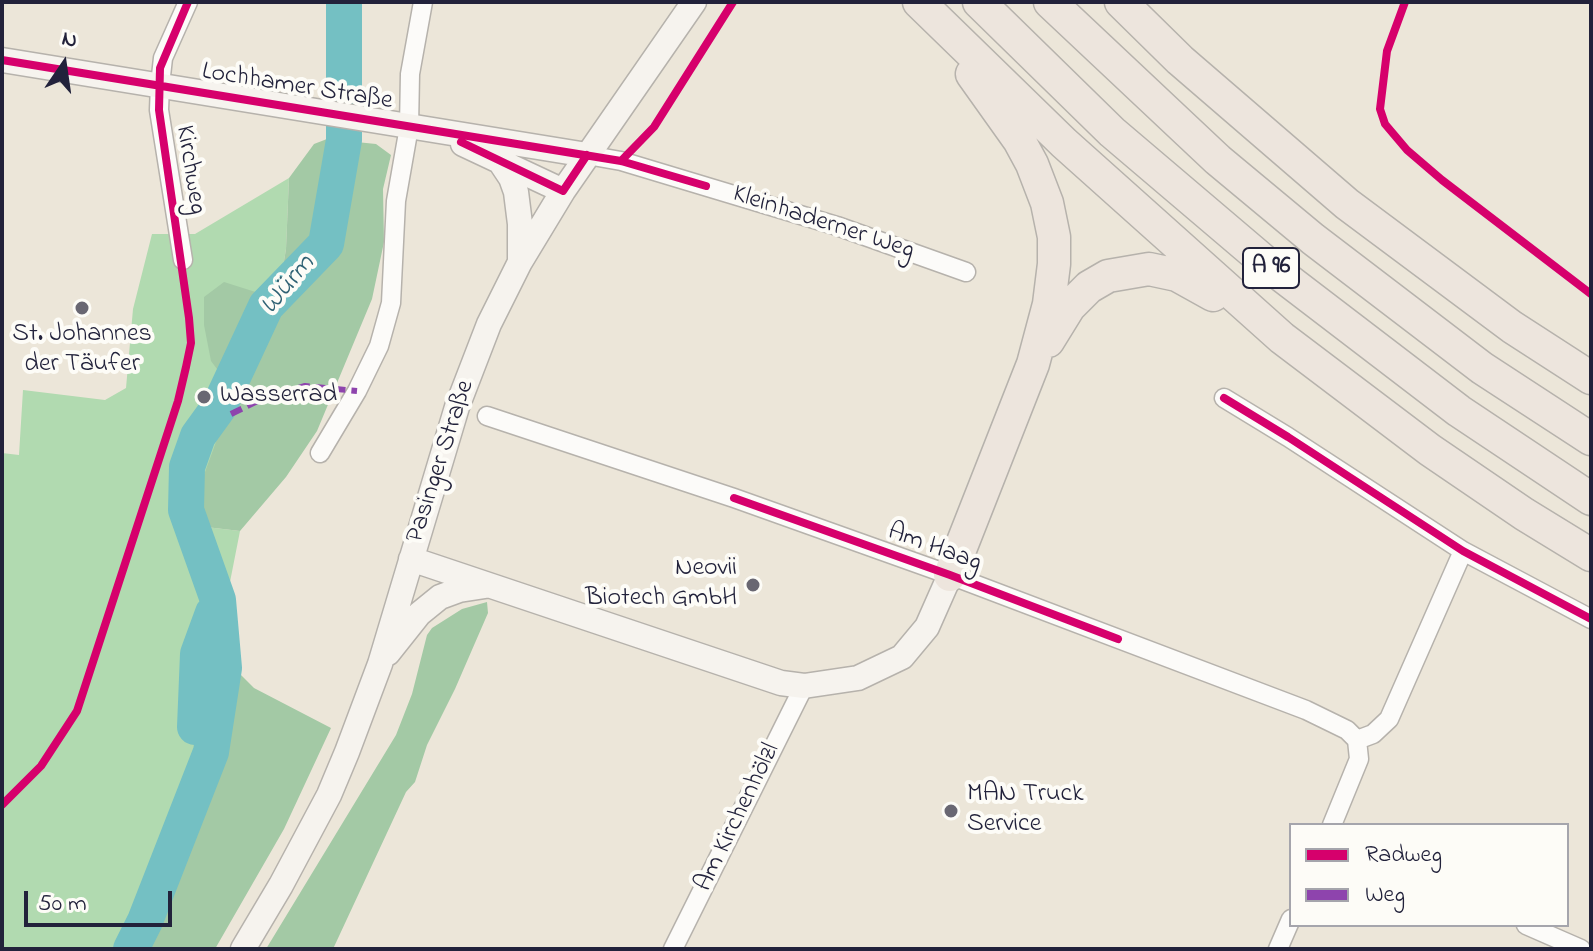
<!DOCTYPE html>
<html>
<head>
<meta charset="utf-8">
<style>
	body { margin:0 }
	#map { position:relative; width:1593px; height:951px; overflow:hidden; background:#ece6d9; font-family:"Indie Flower",sans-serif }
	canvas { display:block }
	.frame { position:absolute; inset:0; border:4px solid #22223b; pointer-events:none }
	.legend { position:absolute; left:1289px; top:823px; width:280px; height:104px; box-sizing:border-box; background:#fdfcf7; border:2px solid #a5a5ac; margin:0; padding:10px 14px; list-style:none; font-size:24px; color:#22223b }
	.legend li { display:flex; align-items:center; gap:16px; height:40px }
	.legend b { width:40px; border:2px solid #a5a5ac }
	.north { position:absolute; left:24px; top:24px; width:80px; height:80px; -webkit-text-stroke:6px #fdfcf7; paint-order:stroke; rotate:13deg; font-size:22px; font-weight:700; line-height:32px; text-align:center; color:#22223b }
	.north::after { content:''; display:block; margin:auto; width:28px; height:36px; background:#22223b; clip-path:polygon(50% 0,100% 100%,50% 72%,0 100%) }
	.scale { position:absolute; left:24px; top:891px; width:148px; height:36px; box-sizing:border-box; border:4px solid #22223b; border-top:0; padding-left:10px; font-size:24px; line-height:28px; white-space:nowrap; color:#22223b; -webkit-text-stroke:6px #fdfcf7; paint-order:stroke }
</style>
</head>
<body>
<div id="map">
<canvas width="1593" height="951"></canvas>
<div class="frame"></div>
<ul class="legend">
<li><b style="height:10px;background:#d6006c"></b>Radweg</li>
<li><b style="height:10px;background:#8e44ad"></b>Weg</li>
</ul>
<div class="north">N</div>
<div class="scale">50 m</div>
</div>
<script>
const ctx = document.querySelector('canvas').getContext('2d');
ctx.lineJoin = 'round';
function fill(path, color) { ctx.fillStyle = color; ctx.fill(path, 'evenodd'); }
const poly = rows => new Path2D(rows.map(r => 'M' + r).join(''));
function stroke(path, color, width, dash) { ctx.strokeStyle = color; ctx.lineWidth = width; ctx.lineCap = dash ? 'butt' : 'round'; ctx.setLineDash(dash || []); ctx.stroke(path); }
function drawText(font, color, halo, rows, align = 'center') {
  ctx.font = font + ' "Indie Flower",sans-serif'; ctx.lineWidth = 8; ctx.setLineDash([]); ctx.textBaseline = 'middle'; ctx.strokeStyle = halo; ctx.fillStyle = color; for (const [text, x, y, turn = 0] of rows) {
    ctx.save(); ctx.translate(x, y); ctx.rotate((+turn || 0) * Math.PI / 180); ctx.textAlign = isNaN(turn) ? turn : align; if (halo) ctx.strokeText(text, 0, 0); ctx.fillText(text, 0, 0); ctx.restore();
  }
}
const green = poly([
	[289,178,286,249,281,279,265,295,206,527,240,531,229,587,236,670,229,723,216,769,140,949,2,949,2,453,19,455,23,390,105,400,126,388,133,309,152,234,195,234]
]);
const forest = poly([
	[327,139,376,144,391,155,383,189,384,242,372,299,317,431,286,477,240,531,206,527,193,505,236,387,223,377,211,361,204,325,204,297,224,282,265,295,281,279,286,249,289,178,314,144],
	[487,602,488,613,455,689,427,745,415,782,406,792,333,949,266,949,396,735,412,694,427,635,432,628,462,609],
	[236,670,254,688,331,728,284,829,215,949,140,949,216,769,229,723]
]);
const river = poly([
	[195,727,198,654,213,613],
	[131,949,145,921,211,752,224,668,218,600,186,510,187,467,198,436,219,407,266,306,326,244,344,140,344,2]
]);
const street = poly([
	[587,155,621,161,837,226,966,272],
	[183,260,159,110,160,85,163,58,188,2],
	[1224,398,1288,437,1463,551,1591,619],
	[487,416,734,498,950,575,1306,710,1347,730,1357,740],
	[320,453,357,391,379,346,391,303,396,201,409,127,410,74,423,2],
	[1357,740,1373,734,1389,719,1463,551],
	[1332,825,1359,759,1357,740],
	[1526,925,1581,949],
	[673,949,804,686],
	[1278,949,1291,919]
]);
const secondary = poly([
	[2,60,587,155],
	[463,144,563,191],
	[501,163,511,178,516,192,520,224,520,260],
	[411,559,781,683,804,686,858,678,902,657,927,627,950,575],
	[388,653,419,614,440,597,459,590,485,586],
	[243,949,281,885,329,795,347,752,380,664,457,407,489,324,520,262,563,191,694,2]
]);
const highway = poly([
	[919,2,1064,143,1282,338,1430,450,1524,514,1591,555],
	[979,2,1112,132,1272,268,1459,411,1591,499],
	[1050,2,1218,160,1313,239,1482,368,1591,439],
	[1121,2,1180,60,1347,204,1512,327,1591,378],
	[1048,341,1069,307,1089,287,1108,276,1149,269,1177,275,1213,295],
	[950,575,1033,364,1049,304,1054,264,1054,237,1047,203,1032,164,1019,140,972,74]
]);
const quiet = poly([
	[231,414,264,398,305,386,357,391]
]);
const cycleway = poly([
	[1405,2,1387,51,1380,109,1385,124,1407,150,1442,180,1591,294],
	[2,60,621,161,706,186],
	[461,142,563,191,587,155],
	[621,161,654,127,733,2],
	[1224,398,1288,437,1463,551,1591,619],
	[734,498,950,575,1118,639],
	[2,805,41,766,77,711,178,401,186,367,191,343,189,318,159,110,160,68,188,2]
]);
const markers = [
	[82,308,8,"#696772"],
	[204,397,8,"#696772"],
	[753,585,8,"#696772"],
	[951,811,8,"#696772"]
];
const shields = [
	[1271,268,56]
];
const shieldNames = [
	["A 96",1271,268]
];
const streetNames = [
	["Lochhamer Straße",297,88,9],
	["Kirchweg",189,170,81],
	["Kleinhaderner Weg",823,224,18],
	["Pasinger Straße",442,462,-72],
	["Am Haag",934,549,20],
	["Am Kirchenhölzl",739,818,-64]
];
const poiNames = [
	["St. Johannes",82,336,"center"],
	["der Täufer",82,366,"center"],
	["Wasserrad",220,397],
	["Neovii",737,570,"right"],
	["Biotech GmbH",737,600,"right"],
	["MAN Truck",967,796],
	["Service",967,826]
];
const waterNames = [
	["Würm",289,286,-50]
];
fill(green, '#b1dab0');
fill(forest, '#a3c9a5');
stroke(river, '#74c0c3', 36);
stroke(street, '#b6b2ac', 21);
stroke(secondary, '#b6b2ac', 27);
stroke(highway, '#b6b2ac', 35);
stroke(street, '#fcfbf9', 18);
stroke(secondary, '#f6f3ee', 24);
stroke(highway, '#ede5dd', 32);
stroke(quiet, '#8e44ad', 6, [12, 6]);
stroke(cycleway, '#d6006c', 8);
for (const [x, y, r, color] of markers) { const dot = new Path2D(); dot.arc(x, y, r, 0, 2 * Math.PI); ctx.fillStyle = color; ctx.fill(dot); stroke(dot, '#fdfcf7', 3); }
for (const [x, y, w] of shields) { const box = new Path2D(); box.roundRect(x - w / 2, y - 20, w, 40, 6); ctx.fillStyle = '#fdfcf7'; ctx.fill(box); stroke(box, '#22223b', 2); }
drawText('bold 24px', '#22223b', null, shieldNames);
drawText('26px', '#22223b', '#fdfcf7', streetNames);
drawText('26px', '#22223b', '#fdfcf7', poiNames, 'left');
drawText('italic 28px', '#306274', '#fdfcf7', waterNames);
</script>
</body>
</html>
